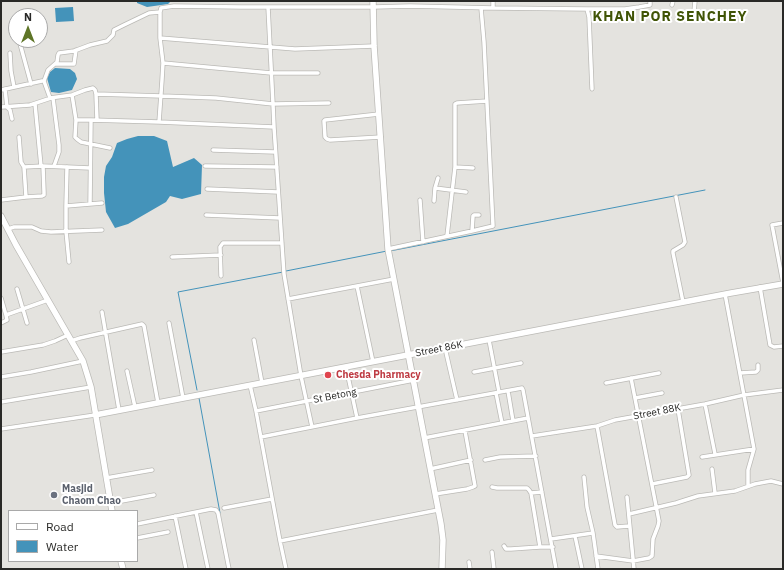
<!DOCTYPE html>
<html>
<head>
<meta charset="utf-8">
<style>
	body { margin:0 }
	#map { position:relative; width:784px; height:570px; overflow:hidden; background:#e4e3df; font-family:"IBM Plex Sans",sans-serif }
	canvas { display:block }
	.frame { position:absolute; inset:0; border:2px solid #292927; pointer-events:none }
	.legend { position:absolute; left:8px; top:510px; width:130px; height:52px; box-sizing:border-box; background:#fff; border:1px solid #a9a9a9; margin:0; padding:5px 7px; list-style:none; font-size:12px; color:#292927 }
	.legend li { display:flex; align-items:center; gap:8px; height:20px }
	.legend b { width:20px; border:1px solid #a9a9a9 }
	.north { position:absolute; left:8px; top:8px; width:40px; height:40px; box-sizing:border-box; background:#fff; border:1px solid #a9a9a9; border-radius:50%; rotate:0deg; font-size:11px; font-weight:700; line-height:16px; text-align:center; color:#292927 }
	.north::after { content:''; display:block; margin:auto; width:14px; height:18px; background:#5e7527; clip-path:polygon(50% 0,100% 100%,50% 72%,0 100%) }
</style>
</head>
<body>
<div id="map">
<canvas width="784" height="570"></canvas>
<div class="frame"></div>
<ul class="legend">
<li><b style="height:5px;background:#fff"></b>Road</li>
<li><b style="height:11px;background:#4493ba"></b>Water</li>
</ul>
<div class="north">N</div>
</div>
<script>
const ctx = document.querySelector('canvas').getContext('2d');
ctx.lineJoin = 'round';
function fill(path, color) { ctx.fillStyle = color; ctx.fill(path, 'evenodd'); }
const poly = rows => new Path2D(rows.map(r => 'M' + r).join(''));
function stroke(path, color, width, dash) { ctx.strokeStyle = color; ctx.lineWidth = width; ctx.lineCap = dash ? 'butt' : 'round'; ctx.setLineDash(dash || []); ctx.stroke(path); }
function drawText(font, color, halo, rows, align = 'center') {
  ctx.font = font + ' "IBM Plex Sans",sans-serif'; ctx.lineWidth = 4; ctx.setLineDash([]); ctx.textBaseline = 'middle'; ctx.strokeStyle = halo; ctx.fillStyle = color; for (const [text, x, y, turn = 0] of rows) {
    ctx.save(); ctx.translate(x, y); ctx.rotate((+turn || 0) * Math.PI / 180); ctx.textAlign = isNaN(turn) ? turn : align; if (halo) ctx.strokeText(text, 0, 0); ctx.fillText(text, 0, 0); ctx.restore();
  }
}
const water = poly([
	[137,1,171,1,168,4,147,7,137,3],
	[73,7,74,21,56,22,55,8],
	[55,68,70,69,75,73,77,79,72,90,59,93,51,92,47,78,50,72],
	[138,136,154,136,167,141,173,167,194,158,202,165,201,194,182,199,170,196,166,202,128,224,115,228,106,212,104,193,104,177,106,166,112,157,117,143,127,139]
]);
const stream = poly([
	[390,251,705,190],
	[286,271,387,251],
	[197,390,178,292,283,272],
	[199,398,220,513]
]);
const street = poly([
	[672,5,673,1],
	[493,8,493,1],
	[587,9,589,17,592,89],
	[694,12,695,1],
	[160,38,295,49,374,46],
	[19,40,31,84],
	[10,53,11,71,14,87],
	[163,63,271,73,318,73],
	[55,64,74,64,76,50],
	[44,81,48,70,57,62,58,55,59,53,74,51,90,45,107,41,113,35,114,30,124,25,149,13,160,12],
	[5,89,7,107,10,110,12,119],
	[1,90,42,81,44,81,45,84,50,98,72,95,85,90,93,88,95,90,96,94],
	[72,95,76,120],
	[53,98,59,145,59,152,54,166],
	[35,104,41,166],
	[1,107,30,105,51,98],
	[379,114,325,120,324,121,325,137,327,139,330,140,381,137],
	[91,120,76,120,75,137,77,139,81,142,110,148],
	[97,120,96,94,162,96,216,98,273,104,329,103],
	[159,122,162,80,163,63,160,38,160,12,161,8,174,6,241,7,374,7,410,6,493,8,587,9,625,9,639,7,650,5,650,1],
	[274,127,284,274,301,376,312,427],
	[19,137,21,162,24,167],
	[213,150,275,152],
	[43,166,90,168],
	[205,166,277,167],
	[67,167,66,206,66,231,69,262],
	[455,167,473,168],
	[435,188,466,192],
	[207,189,278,192],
	[676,197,685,242,683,245,673,251,673,253,683,302],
	[1,200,26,197,42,196,44,195,44,192,43,166,24,167,26,197],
	[420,200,423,242],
	[434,201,435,188,438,178],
	[90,204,91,120,159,122,274,127,273,104,268,7],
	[66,206,102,203],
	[206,215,280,218],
	[783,223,772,225,783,283],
	[8,229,14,227,32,227,41,231,51,232,102,230],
	[472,231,473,216,474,215,479,215],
	[447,236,455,167,455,104,457,103,487,101],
	[388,249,472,231,493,226,484,42,481,8],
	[172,257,221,255],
	[221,276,220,247,223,243,282,243],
	[357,286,373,362],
	[760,287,770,345,774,347,783,346],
	[17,289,27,323],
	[725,294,754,449,748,470,748,486],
	[1,298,6,315],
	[288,299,394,279],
	[102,312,119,410],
	[1,323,7,320,6,315,48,300],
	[169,323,183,398],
	[254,340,262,383],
	[489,340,499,392],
	[71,341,80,338,142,324,144,326,158,403],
	[445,348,457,400],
	[1,352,43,345,55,341,68,335],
	[346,367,357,418],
	[127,371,135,407],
	[474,372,521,363],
	[740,373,756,372,758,370,758,365],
	[1,377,31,372,83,361],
	[606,383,659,373],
	[250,385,256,411,280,541,286,569],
	[508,391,513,421],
	[496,393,502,423],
	[635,398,662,393],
	[1,402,91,387],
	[705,404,715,454],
	[256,411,414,380],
	[597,426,615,525,617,527,629,526],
	[1,429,95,415],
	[532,436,597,426,615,420,705,404,744,395,783,390],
	[261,437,357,418,522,388,523,390,556,569],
	[424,438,528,418],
	[702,457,754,449],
	[485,460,500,457,536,456],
	[430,469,471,460],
	[712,469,715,493],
	[584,477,587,507,593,533,598,569],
	[106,478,152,470],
	[652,484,687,477,689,475,678,409],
	[492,487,497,488,527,488,529,490,531,493,542,492],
	[531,493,540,547,553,547],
	[435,494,467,489,473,487,475,486,465,431],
	[627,497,634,569],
	[111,503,154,495],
	[224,508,272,499],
	[196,512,208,569],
	[629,514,676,503,698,496,735,491,755,484,771,481,783,484],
	[175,516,186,569],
	[137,524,211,509,216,510,218,513,229,569],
	[575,536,582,569],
	[137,538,168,532],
	[551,539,593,533],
	[280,541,438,510],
	[504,546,506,549,511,549,540,547],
	[492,552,494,569],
	[596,556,633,561,649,558,652,556,653,539,658,526,659,521,631,378],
	[469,562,470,569]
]);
const secondary = poly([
	[373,1,374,46,388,249,441,524,443,540,442,569],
	[1,216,16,245,83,361,91,387,112,511],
	[95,415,731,293,783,284],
	[121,561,123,569]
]);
const markers = [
	[328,375,4,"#e0444e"],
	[54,495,4,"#6b7280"]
];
const streetNames = [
	["Street 86K",439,349,-11],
	["St Betong",335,396,-11],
	["Street 88K",657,412,-11]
];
const healthNames = [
	["Chesda Pharmacy",336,375]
];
const worshipNames = [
	["Masjid",62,489],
	["Chaom Chao",62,501]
];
const districtNames = [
	["KHAN POR SENCHEY",670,17]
];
fill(water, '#4493ba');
stroke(stream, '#4493ba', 1);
stroke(street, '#bbbab6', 5);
stroke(secondary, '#bbbab6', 7);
stroke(street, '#fff', 3.5);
stroke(secondary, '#fff', 5.5);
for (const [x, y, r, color] of markers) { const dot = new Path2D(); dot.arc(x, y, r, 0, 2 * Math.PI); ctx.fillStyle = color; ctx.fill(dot); stroke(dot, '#fff', 1.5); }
drawText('10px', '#292927', '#fff', streetNames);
drawText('bold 10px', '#be3a42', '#fff', healthNames, 'left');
drawText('bold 10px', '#5b616d', '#fff', worshipNames, 'left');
ctx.letterSpacing = '1px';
drawText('bold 14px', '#405406', '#fff', districtNames);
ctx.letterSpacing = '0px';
</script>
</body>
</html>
